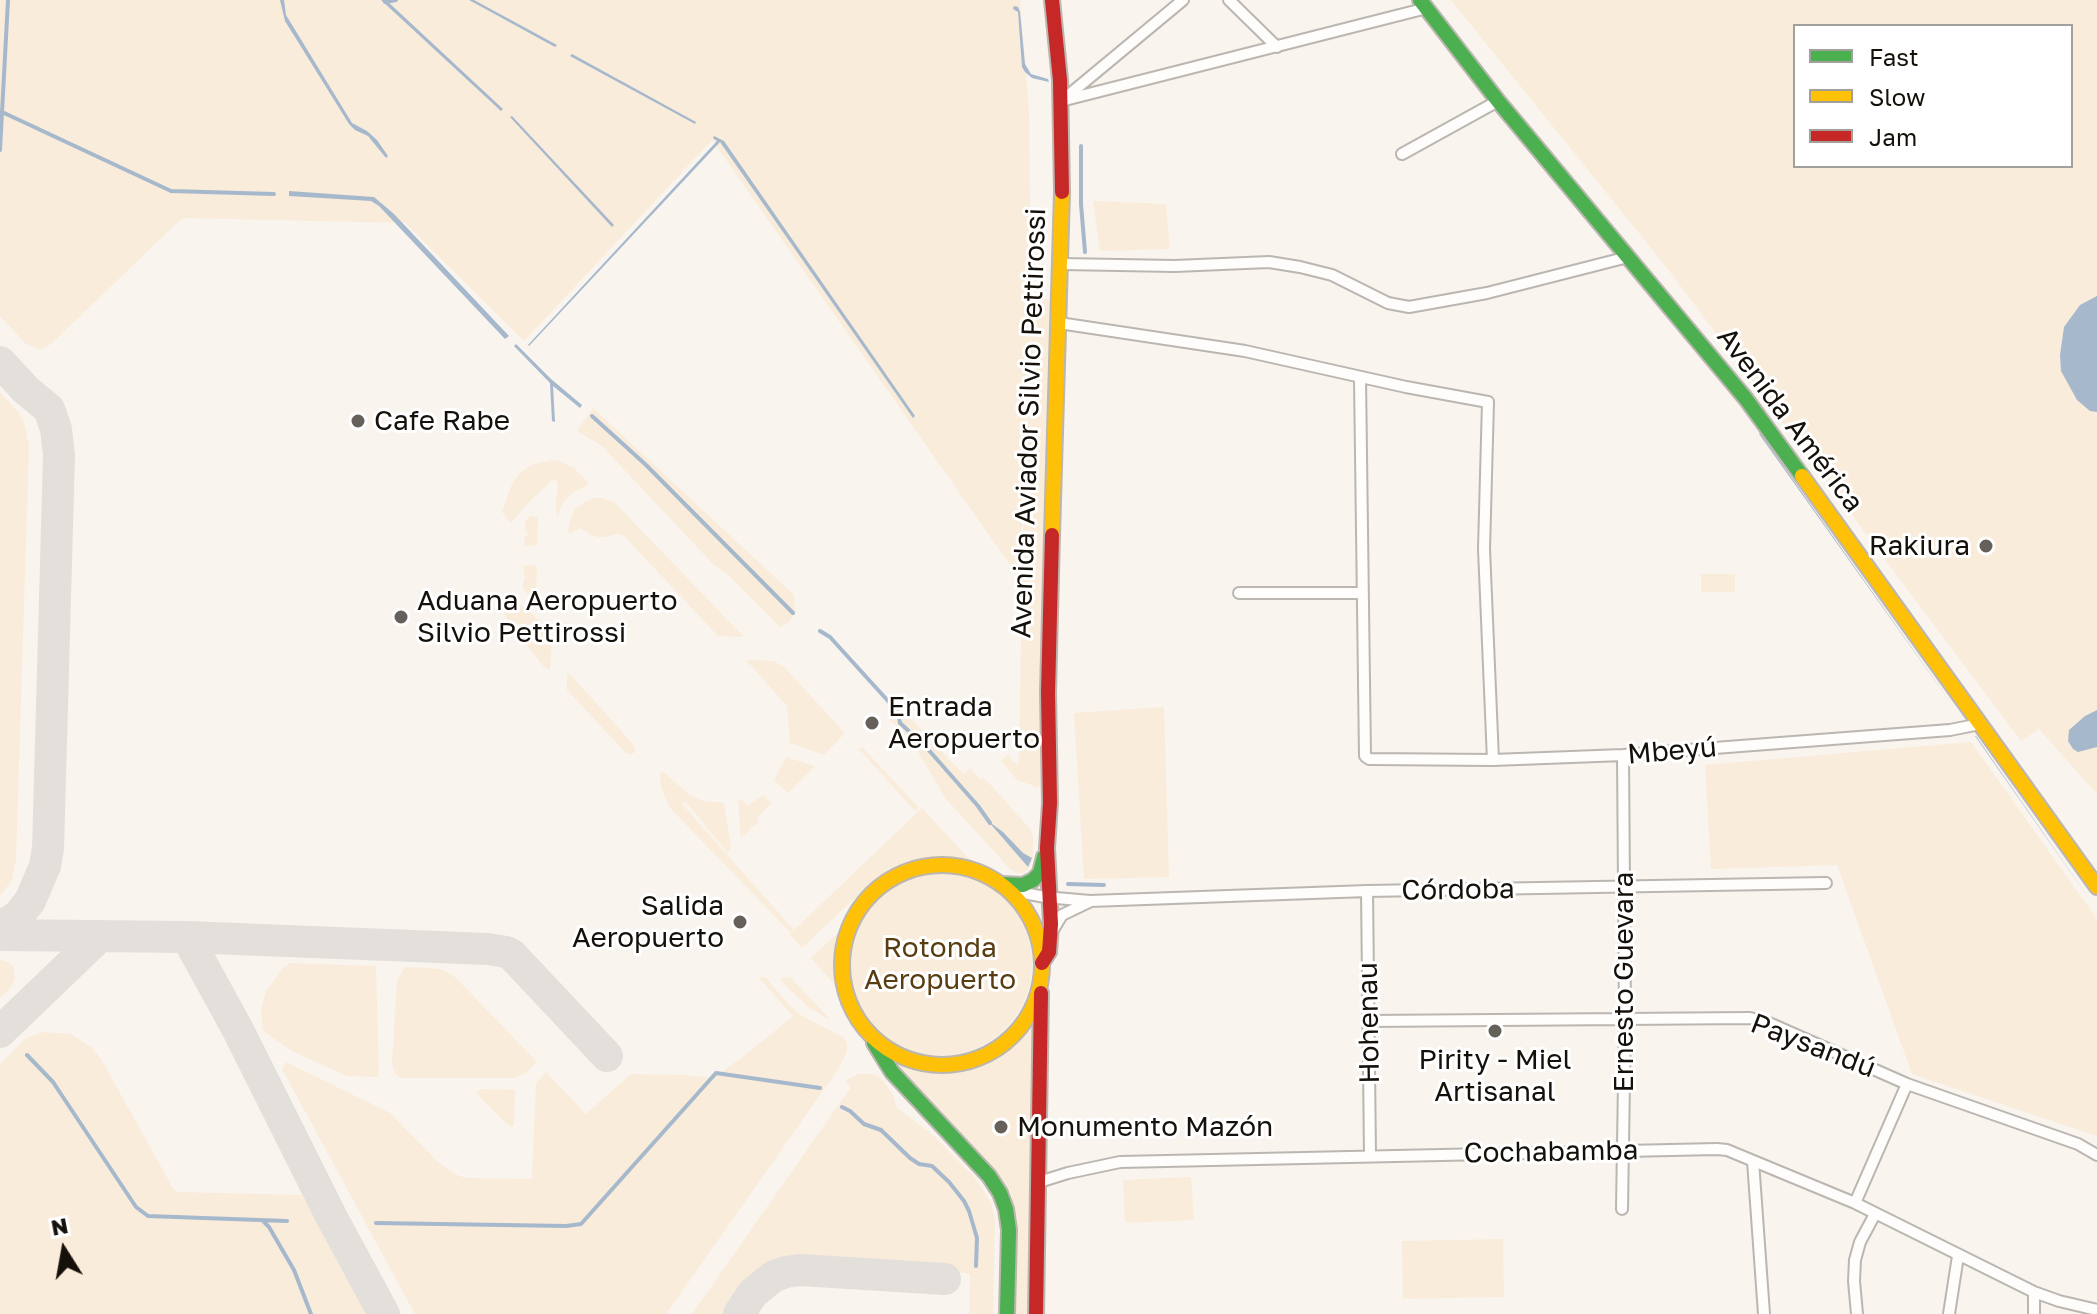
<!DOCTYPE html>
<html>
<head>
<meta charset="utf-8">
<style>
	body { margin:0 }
	#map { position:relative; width:2097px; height:1314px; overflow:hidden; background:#f9f4ee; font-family:"Golos Text",sans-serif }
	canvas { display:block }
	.legend { position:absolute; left:1793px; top:24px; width:280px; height:144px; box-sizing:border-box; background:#fff; border:2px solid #a1a09d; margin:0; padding:10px 14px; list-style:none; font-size:24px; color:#15110a }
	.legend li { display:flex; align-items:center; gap:16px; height:40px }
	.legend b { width:40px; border:2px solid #a1a09d }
	.north { position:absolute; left:24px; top:1210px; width:80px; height:80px; -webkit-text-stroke:6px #fff; paint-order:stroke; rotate:349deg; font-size:22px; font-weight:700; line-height:32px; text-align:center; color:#15110a }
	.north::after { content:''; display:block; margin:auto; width:28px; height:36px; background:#15110a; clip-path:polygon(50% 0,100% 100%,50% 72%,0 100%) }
</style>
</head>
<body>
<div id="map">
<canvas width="2097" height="1314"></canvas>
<ul class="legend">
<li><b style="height:10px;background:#4caf50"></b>Fast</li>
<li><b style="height:10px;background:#ffc107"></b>Slow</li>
<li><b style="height:10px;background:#c62828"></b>Jam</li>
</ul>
<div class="north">N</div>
</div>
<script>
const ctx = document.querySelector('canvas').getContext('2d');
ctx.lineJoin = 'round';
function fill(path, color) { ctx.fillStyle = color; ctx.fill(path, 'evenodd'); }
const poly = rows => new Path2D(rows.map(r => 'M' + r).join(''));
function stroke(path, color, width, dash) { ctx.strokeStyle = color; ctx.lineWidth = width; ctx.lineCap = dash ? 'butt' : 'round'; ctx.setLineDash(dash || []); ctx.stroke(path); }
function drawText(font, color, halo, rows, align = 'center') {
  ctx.font = font + ' "Golos Text",sans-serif'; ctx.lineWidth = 6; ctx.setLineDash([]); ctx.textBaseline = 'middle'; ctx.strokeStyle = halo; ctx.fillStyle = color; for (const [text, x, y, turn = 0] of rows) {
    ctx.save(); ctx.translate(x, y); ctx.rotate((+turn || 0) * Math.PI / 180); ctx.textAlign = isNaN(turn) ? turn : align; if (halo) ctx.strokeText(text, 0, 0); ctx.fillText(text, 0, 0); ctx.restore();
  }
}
const green = poly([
	[0,0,1020,0,1029,110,1030,207,1028,304,1029,298,1052,299,1040,652,1040,785,1037,787,1017,780,1001,761,1009,754,1013,762,1019,765,1022,582,712,140,524,341,405,223,185,218,180,220,51,344,40,350,26,344,0,316],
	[1028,336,1027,411,1022,563,1021,563],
	[1451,0,2097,0,2097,794,2039,729,2021,741,1667,268],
	[1795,26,2071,26,2071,166,1795,166],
	[1093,201,1166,204,1170,249,1100,251],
	[0,392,19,413,24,423,29,446,16,859,12,880,0,896],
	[593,408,794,595,795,611,789,622,780,627,731,578,712,563,602,446,577,431],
	[552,460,559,461,574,468,588,482,588,485,572,493,563,503,557,517,556,502,558,485,556,480,552,480,527,504,511,523,502,512,512,484,519,474,531,465],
	[594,498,603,498,615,503,744,637,718,636,623,535,617,534,606,537,598,537,591,535,581,528,569,534,568,530,570,520,575,509,583,503],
	[530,516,538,517,537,545,525,547,524,538,530,533,525,532,525,523],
	[524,565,537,566,536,594,529,595,523,589,524,578,528,578,524,575],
	[1701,574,1735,574,1735,592,1701,592],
	[501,600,507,607,515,601,529,610,550,633,552,636,550,670,544,667,513,628,506,618],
	[746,660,774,661,785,668,845,733,824,755,790,743,787,706],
	[567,674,570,674,633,744,635,751,634,753,627,754,567,690],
	[900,707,963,774,974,766,971,769,981,780,983,778,990,784,1030,829,1033,837,1033,858,1028,870,1023,873,1018,873,1011,870,946,799,914,745,889,719],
	[1164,707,1169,877,1084,879,1074,713],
	[1971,742,2097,919,2097,1136,1912,1074,1837,865,1711,869,1705,765],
	[862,747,919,808,915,811,859,749],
	[786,757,815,766,788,793,774,780],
	[662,771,691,796,703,801,724,803,731,849,727,852,686,802,682,804,794,930,922,808,970,860,943,858,925,859,907,863,891,870,874,880,860,893,802,948,790,935,791,933,670,808,661,787,660,774],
	[763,795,771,803,757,818,759,821,741,838,738,801,741,799,748,806],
	'848 964a92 92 0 1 1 184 0a92 92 0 1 1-184 0Z',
	[841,930,836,943,833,960,836,986,811,958],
	[0,960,8,962,13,966,15,978,11,987,0,998],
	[290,963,376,966,379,1077,347,1076,292,1051,263,1031,261,1011,266,991,284,967],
	[405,967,430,968,443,970,455,977,537,1062,526,1073,515,1078,401,1078,395,1074,392,1064,397,980],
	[758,977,766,978,791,1007,802,1016,843,1037,847,1043,847,1051,839,1068,666,1314,415,1314,282,1069,286,1062,390,1113,439,1163,457,1175,466,1178,532,1179,536,1084,546,1072,586,1114,631,1074,687,1075,712,1078,739,1060,793,1016],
	[790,977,829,1018,829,1019,809,1008,779,979],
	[1034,1018,1029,1314,1015,1314,1017,1226,1011,1193,996,1170,898,1065,923,1071,939,1073,972,1068,985,1063,1008,1049,1027,1030],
	[45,1032,71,1034,92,1048,101,1059,174,1190,178,1192,302,1195,367,1314,0,1314,0,1064,24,1040,33,1035],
	[858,1074,872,1074,880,1077,892,1093,897,1108,934,1136,976,1179,991,1203,995,1219,993,1314,969,1314,970,1274,919,1267,777,1261,762,1271,742,1292,731,1314,692,1314,851,1087,845,1081],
	[481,1089,515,1090,514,1126,511,1127,508,1125,477,1094,477,1092],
	[1191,1177,1194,1220,1125,1223,1123,1180],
	[1503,1239,1504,1297,1403,1299,1402,1241]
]);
const water = poly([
	[280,0,284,0,286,15,352,123,367,131,377,140,388,156,386,158,368,136,355,130,349,124,285,21],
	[381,0,386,0,503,109,501,111],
	[469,0,474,0,557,45,555,47],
	[1014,6,1018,7,1020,12,1025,64,1031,74,1048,79,1049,82,1032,78,1025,72,1022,67,1018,12,1013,9],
	[572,54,696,122,695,124,570,56],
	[512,116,614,225,612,227,510,117],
	[714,136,724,141,915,416,913,418,720,142,529,346,528,345,717,141,713,138],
	[289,191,374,197,394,214,509,336,505,339,379,206,371,201,289,196],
	[2097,296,2097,412,2090,411,2077,400,2061,371,2060,355,2064,327,2080,305],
	[516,344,551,379,582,405,580,408,553,386,555,422,552,421,550,383,514,346],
	[1760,433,1958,713,1759,434],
	[2097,710,2097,747,2078,752,2073,749,2068,741,2069,730,2085,716],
	[1975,736,1976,736,2097,910],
	[988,821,1003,832,1023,853,1032,858,1028,867]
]);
const stream = poly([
	[385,2,396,0],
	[2,112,171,191,274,194],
	[1081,146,1081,204,1085,252],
	[0,150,8,0],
	[592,416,645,464,793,613],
	[820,631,830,637,898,712,900,723,926,747,978,806,990,823],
	[1068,884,1104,885],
	[27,1055,53,1082,136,1207,148,1216,287,1221],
	[842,1107,850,1111,864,1124,881,1130,910,1158,919,1164,932,1166,949,1182,964,1201,969,1211,977,1238,976,1266],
	[263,1221,269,1227,294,1270,311,1314],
	[376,1223,566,1226,581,1224,716,1073,820,1088]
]);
const taxiway = poly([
	[0,362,26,390,49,409,56,429,59,455,48,848,45,866,30,901,18,916,0,927],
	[0,935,187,937,238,1030,331,1216,384,1314],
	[187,937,488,949,506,952,511,954,607,1056],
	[0,1032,99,937],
	[739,1314,753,1293,774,1276,786,1272,800,1270,945,1279]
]);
const street = poly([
	[1229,0,1277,47],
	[1065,98,1183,0],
	[1061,101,1427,8],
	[1402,154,1498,101],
	[1062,264,1175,266,1269,262,1300,267,1332,275,1388,303,1409,307,1487,293,1628,257],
	[1059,323,1245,351,1406,387,1488,402,1484,549,1493,760],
	[1360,378,1365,756,1369,759,1493,760,1623,755,1950,730,1980,724],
	[1239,593,1363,593],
	[1013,891,1045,897,1090,901,1367,891,1826,883],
	[1367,891,1370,1155],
	[1053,930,1062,915,1089,902],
	[1369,1021,1750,1018,1769,1023,1907,1084,2078,1144,2097,1155],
	[1753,1161,1764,1314],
	[1039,1182,1068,1173,1120,1162,1717,1149,1727,1150,1855,1203,2034,1292,2059,1301,2097,1310],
	[1855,1203,1907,1084],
	[1622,1209,1625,1018,1623,755],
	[2034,1292,2034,1314],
	[1857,1314,1854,1281,1855,1260,1860,1242,1875,1214],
	[1949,1314,1958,1256]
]);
const fast = poly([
	[1420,0,1498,101,1746,399,1802,476],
	[1001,884,1023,885,1033,880,1040,873,1044,857],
	[874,1043,892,1072,989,1176,1000,1193,1006,1209,1009,1230,1007,1314]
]);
const slow = poly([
	[1802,476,2097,887],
	[1052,535,1062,192],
	'842 965a100 100 0 1 1 200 0a100 100 0 1 1-200 0Z'
]);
const jam = poly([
	[1052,0,1060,80,1062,192],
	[1042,963,1049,952,1051,924,1047,848,1050,803,1048,693,1052,535],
	[1036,1314,1041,993]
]);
const markers = [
	[358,421,8,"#65605a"],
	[1986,546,8,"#65605a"],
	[401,617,8,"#65605a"],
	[872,723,8,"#65605a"],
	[740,922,8,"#65605a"],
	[1495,1031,8,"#65605a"],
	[1001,1127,8,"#65605a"]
];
const streetNames = [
	["Avenida América",1790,420,53],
	["Avenida Aviador Silvio Pettirossi",1029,423,-88],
	["Mbeyú",1672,751,-5],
	["Córdoba",1458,890,-1],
	["Ernesto Guevara",1624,982,-90],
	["Hohenau",1369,1023,-91],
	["Paysandú",1813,1046,21],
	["Cochabamba",1551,1152,-1]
];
const poiNames = [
	["Cafe Rabe",374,421],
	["Rakiura",1970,546,"right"],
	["Aduana Aeropuerto",417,601],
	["Silvio Pettirossi",417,633],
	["Entrada",888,707],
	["Aeropuerto",888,739],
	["Salida",724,906,"right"],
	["Aeropuerto",724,938,"right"],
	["Pirity - Miel",1495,1060,"center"],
	["Artisanal",1495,1092,"center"],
	["Monumento Mazón",1017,1127]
];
const parkNames = [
	["Rotonda",940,948],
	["Aeropuerto",940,980]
];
fill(green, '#faecda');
fill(water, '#a6b8cc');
stroke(stream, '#a6b8cc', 4);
stroke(taxiway, '#e3e0dc', 32);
stroke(street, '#bbb6b0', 14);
stroke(fast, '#bbb6b0', 18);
stroke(slow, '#bbb6b0', 18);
stroke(jam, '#bbb6b0', 18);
stroke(street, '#fefdfc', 10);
stroke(fast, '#4caf50', 14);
stroke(slow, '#ffc107', 14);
stroke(jam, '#c62828', 14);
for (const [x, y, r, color] of markers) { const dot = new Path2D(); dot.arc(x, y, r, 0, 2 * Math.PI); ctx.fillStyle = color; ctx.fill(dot); stroke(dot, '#fff', 3); }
drawText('28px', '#15110a', '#fff', streetNames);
drawText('28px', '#15110a', '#fff', poiNames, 'left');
drawText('28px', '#573d11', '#fff', parkNames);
</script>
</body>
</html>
